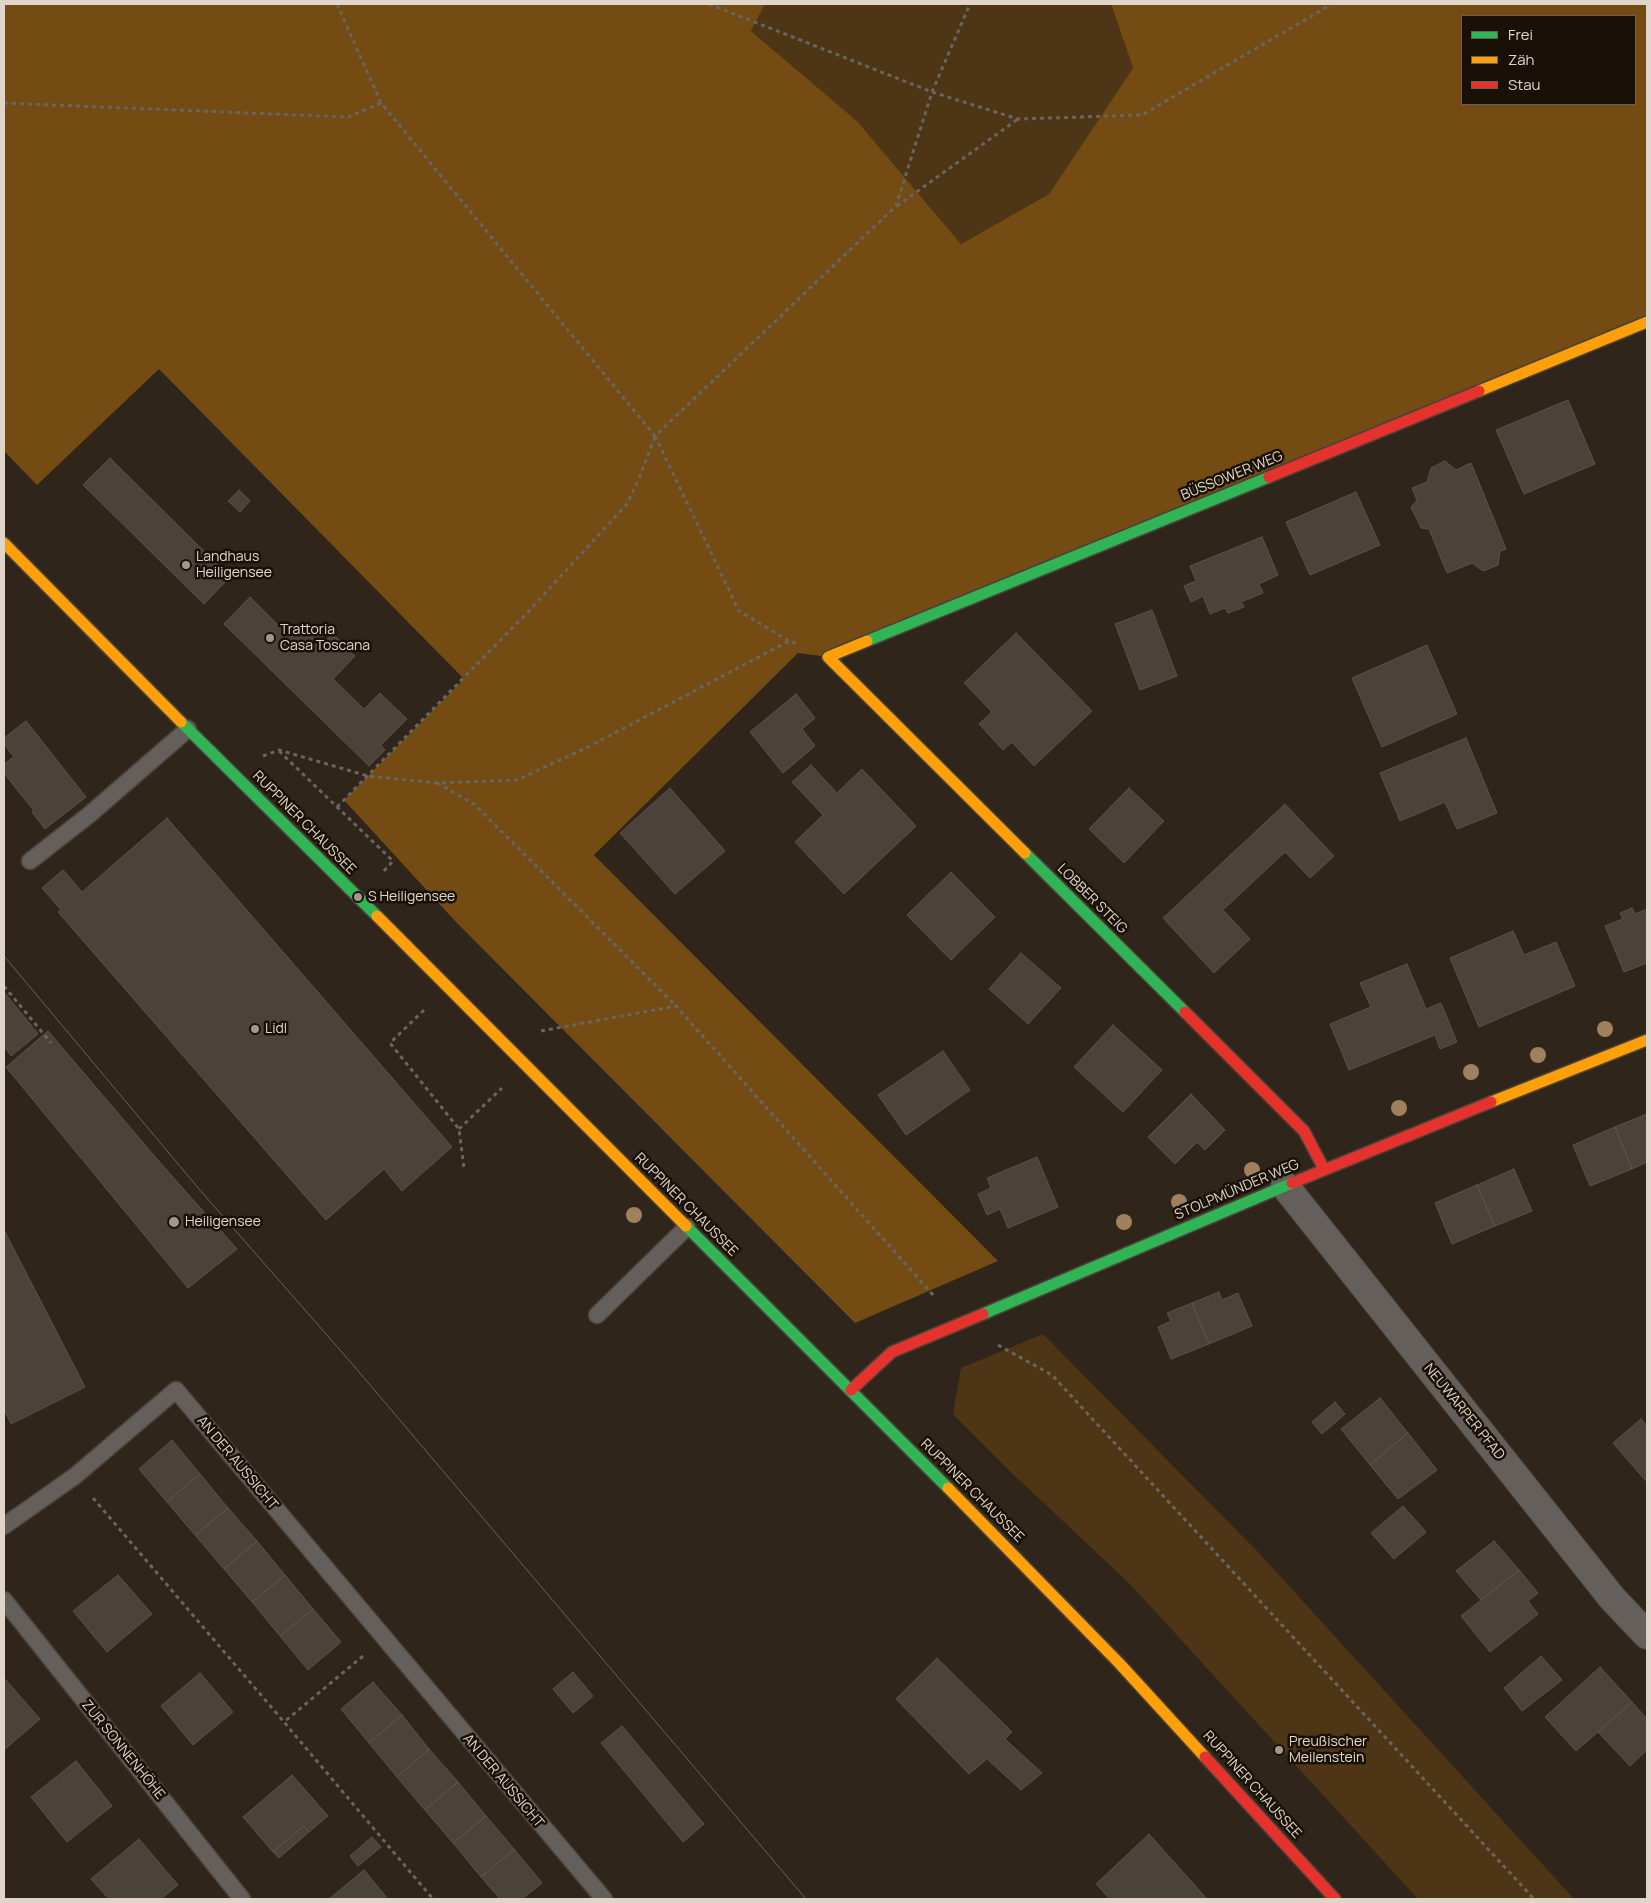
<!DOCTYPE html>
<html>
<head>
<meta charset="utf-8">
<style>
	body { margin:0 }
	#map { position:relative; width:1651px; height:1903px; overflow:hidden; background:#30251a; font-family:Manrope,sans-serif }
	canvas { display:block }
	.frame { position:absolute; inset:0; border:5px solid #e1d5c9; pointer-events:none }
	.legend { position:absolute; left:1461px; top:15px; width:175px; height:90px; box-sizing:border-box; background:#191108; border:1px solid #695f55; margin:0; padding:6px 9px; list-style:none; font-size:15px; color:#e1d5c9 }
	.legend li { display:flex; align-items:center; gap:10px; height:25px }
	.legend b { width:25px; border:1px solid #695f55 }
</style>
</head>
<body>
<div id="map">
<canvas width="1651" height="1903"></canvas>
<div class="frame"></div>
<ul class="legend">
<li><b style="height:6px;background:#30b455"></b>Frei</li>
<li><b style="height:6px;background:#ff9f0a"></b>Zäh</li>
<li><b style="height:6px;background:#e5322d"></b>Stau</li>
</ul>
</div>
<script>
const ctx = document.querySelector('canvas').getContext('2d');
ctx.lineJoin = 'round';
function fill(path, color) { ctx.fillStyle = color; ctx.fill(path, 'evenodd'); }
const poly = rows => new Path2D(rows.map(r => 'M' + r).join(''));
function stroke(path, color, width, dash) { ctx.strokeStyle = color; ctx.lineWidth = width; ctx.lineCap = dash ? 'butt' : 'round'; ctx.setLineDash(dash || []); ctx.stroke(path); }
function drawText(font, color, halo, rows, align = 'center') {
  ctx.font = font + ' Manrope,sans-serif'; ctx.lineWidth = 5; ctx.setLineDash([]); ctx.textBaseline = 'middle'; ctx.strokeStyle = halo; ctx.fillStyle = color; for (const [text, x, y, turn = 0] of rows) {
    ctx.save(); ctx.translate(x, y); ctx.rotate((+turn || 0) * Math.PI / 180); ctx.textAlign = isNaN(turn) ? turn : align; if (halo) ctx.strokeText(text, 0, 0); ctx.fillText(text, 0, 0); ctx.restore();
  }
}
const green = poly([
	[765,4,1111,4,1133,68,1049,194,961,244,857,121,751,31],
	[1043,1334,1260,1554,1574,1899,1418,1899,1130,1584,1017,1478,953,1414,961,1368]
]);
const forest = poly([
	[4,4,765,4,751,31,857,121,961,244,1049,194,1133,68,1111,4,1647,4,1647,322,828,657,798,653,594,855,998,1261,855,1323,455,921,344,800,464,679,159,369,37,485,4,451],
	[1462,16,1635,16,1635,104,1462,104]
]);
const building = poly([
	[1568,400,1595,464,1524,494,1496,430,1568,400],
	[110,458,230,577,204,604,83,485,110,458],
	[1445,461,1456,470,1471,463,1506,549,1500,551,1498,565,1483,571,1472,563,1447,573,1429,529,1421,528,1411,507,1417,500,1412,488,1427,482,1431,468,1445,461],
	[239,490,250,501,240,512,228,501,239,490],
	[1356,492,1380,545,1310,575,1286,522,1356,492],
	[1262,537,1278,575,1259,584,1263,593,1241,602,1244,607,1228,613,1225,608,1210,614,1203,596,1191,602,1184,586,1196,581,1190,566,1262,537],
	[250,597,290,637,307,621,326,640,333,634,355,656,333,679,364,709,380,693,407,719,381,745,385,750,369,766,224,624,250,597],
	[1152,610,1177,676,1140,690,1115,624,1152,610],
	[1016,633,1092,711,1034,766,1012,742,1003,750,979,724,992,712,964,683,1016,633],
	[1427,645,1457,714,1382,747,1352,678,1427,645],
	[796,694,815,718,802,729,815,746,783,773,750,732,796,694],
	[26,721,86,797,45,829,32,812,34,811,4,773,4,764,14,757,4,744,4,738,26,721],
	[1466,738,1497,813,1457,829,1445,802,1400,821,1380,773,1466,738],
	[811,765,837,793,862,769,916,826,844,894,795,842,823,815,792,782,811,765],
	[670,788,725,851,675,894,620,833,670,788],
	[1129,788,1164,821,1124,863,1089,829,1129,788],
	[1285,804,1334,856,1310,878,1285,852,1223,910,1250,939,1214,973,1163,918,1285,804],
	[167,818,452,1147,402,1191,384,1169,326,1220,58,912,61,910,42,888,63,870,82,892,167,818],
	[951,872,995,917,951,960,907,915,951,872],
	[1632,908,1635,914,1647,909,1647,963,1624,972,1605,926,1623,919,1620,913,1632,908],
	[1513,931,1524,955,1556,942,1575,986,1479,1027,1450,958,1513,931],
	[1021,953,1061,988,1028,1024,989,989,1021,953],
	[1407,964,1426,1009,1441,1003,1457,1042,1440,1049,1435,1035,1349,1070,1330,1024,1371,1007,1360,983,1407,964],
	[4,992,38,1034,11,1056,4,1046,4,992],
	[1113,1025,1162,1070,1123,1112,1074,1067,1113,1025],
	[48,1031,163,1166,237,1249,188,1288,6,1067,48,1031],
	[943,1051,970,1090,906,1135,878,1095,943,1051],
	[1191,1094,1225,1130,1205,1150,1197,1142,1175,1164,1148,1137,1191,1094],
	[1647,1114,1647,1162,1632,1169,1615,1127,1647,1114],
	[1615,1127,1632,1169,1590,1186,1573,1145,1615,1127],
	[1037,1157,1058,1207,1008,1228,1000,1209,987,1215,978,1194,991,1188,987,1178,1037,1157],
	[1514,1169,1532,1211,1495,1226,1477,1185,1514,1169],
	[1477,1185,1495,1226,1452,1244,1435,1203,1477,1185],
	[4,1230,85,1387,11,1424,4,1409,4,1230],
	[1219,1292,1222,1300,1238,1293,1252,1326,1209,1344,1192,1303,1219,1292],
	[1192,1303,1209,1344,1171,1359,1158,1327,1171,1321,1167,1313,1192,1303],
	[1380,1398,1408,1433,1370,1465,1341,1429,1380,1398],
	[1335,1402,1345,1414,1322,1434,1312,1422,1335,1402],
	[1641,1419,1647,1426,1647,1479,1646,1481,1613,1443,1641,1419],
	[1408,1433,1437,1470,1398,1499,1370,1465,1408,1433],
	[172,1440,200,1474,167,1502,139,1469,172,1440],
	[200,1474,228,1508,195,1535,167,1502,200,1474],
	[1403,1506,1426,1532,1394,1559,1371,1533,1403,1506],
	[228,1508,257,1541,224,1569,195,1535,228,1508],
	[257,1541,285,1575,252,1602,224,1569,257,1541],
	[1494,1541,1519,1570,1481,1600,1456,1571,1494,1541],
	[1519,1570,1538,1593,1528,1601,1538,1614,1490,1652,1461,1616,1519,1570],
	[118,1575,152,1614,107,1652,73,1611,118,1575],
	[285,1575,313,1609,280,1636,252,1602,285,1575],
	[313,1609,341,1642,308,1670,280,1636,313,1609],
	[1541,1656,1562,1680,1522,1711,1504,1688,1541,1656],
	[937,1658,1012,1732,1005,1739,1042,1773,1021,1790,987,1759,969,1774,896,1699,937,1658],
	[1600,1667,1632,1702,1576,1751,1545,1717,1600,1667],
	[573,1672,593,1696,573,1713,553,1689,573,1672],
	[200,1673,233,1712,193,1745,161,1706,200,1673],
	[4,1678,40,1719,4,1750,4,1678],
	[373,1682,402,1715,369,1743,341,1709,373,1682],
	[1632,1702,1647,1719,1647,1750,1630,1766,1598,1732,1632,1702],
	[402,1715,429,1749,397,1777,369,1743,402,1715],
	[622,1726,704,1824,683,1842,601,1743,622,1726],
	[429,1749,458,1782,425,1810,397,1777,429,1749],
	[76,1761,112,1806,67,1842,31,1797,76,1761],
	[292,1775,328,1816,309,1832,303,1826,273,1852,243,1817,292,1775],
	[458,1782,486,1816,453,1843,425,1810,458,1782],
	[486,1816,514,1849,481,1877,453,1843,486,1816],
	[303,1826,309,1832,279,1858,273,1852,303,1826],
	[1149,1834,1207,1899,1110,1899,1096,1884,1149,1834],
	[372,1837,381,1847,358,1866,350,1856,372,1837],
	[139,1839,178,1885,161,1899,109,1899,91,1879,139,1839],
	[514,1849,542,1883,522,1899,500,1899,481,1877,514,1849],
	[364,1870,388,1899,329,1899,364,1870]
]);
const path = poly([
	[337,4,381,103],
	[709,4,932,92,1018,119,1142,115,1332,4],
	[4,103,348,117,381,103,655,436,896,206,932,92,970,4],
	[897,206,1018,119],
	[655,436,739,611,789,641],
	[279,751,393,861,383,872],
	[263,756,279,750,368,776,437,783,517,780,590,746,789,641,798,644],
	[437,783,474,804,676,1006],
	[337,807,526,614,627,504,641,474,655,436],
	[4,986,51,1043],
	[424,1010,390,1043,459,1129,464,1168],
	[541,1031,676,1006,934,1296],
	[459,1129,502,1088],
	[998,1345,1052,1375,1534,1899],
	[93,1498,284,1722],
	[363,1656,284,1722,433,1899]
]);
const lane = poly([
	[30,861,89,815,188,729],
	[597,1315,687,1227],
	[4,1526,75,1476,176,1390,604,1899],
	[4,1600,242,1899]
]);
const street = poly([
	[1285,1186,1612,1598,1647,1635]
]);
const fast = poly([
	[867,641,1269,477],
	[181,722,377,916],
	[1025,853,1185,1012],
	[686,1226,948,1488],
	[983,1314,1292,1183]
]);
const slow = poly([
	[1479,391,1647,322],
	[4,543,181,722],
	[867,641,828,657,1025,853],
	[377,916,686,1226],
	[1491,1102,1647,1040],
	[948,1488,1119,1663,1205,1757]
]);
const jam = poly([
	[1269,477,1479,391],
	[1185,1012,1304,1131,1324,1169],
	[1292,1183,1491,1102],
	[851,1390,892,1352,983,1314],
	[1205,1757,1335,1899]
]);
const tram = poly([
	[4,956,199,1189,354,1366,806,1899]
]);
const trees = [
	[1605,1029],
	[1538,1055],
	[1471,1072],
	[1399,1108],
	[1252,1170],
	[1179,1202],
	[634,1215],
	[1124,1222]
];
const markers = [
	[186,565,5,"#a3978c"],
	[270,638,5,"#a3978c"],
	[358,897,5,"#a3978c"],
	[255,1029,5,"#a3978c"],
	[174,1222,6,"#a3978c"],
	[1279,1750,5,"#a3978c"]
];
const streetNames = [
	["BÜSSOWER WEG",1232,476,-22],
	["RUPPINER CHAUSSEE",304,823,45],
	["LOBBER STEIG",1092,899,45],
	["STOLPMÜNDER WEG",1237,1190,-23],
	["RUPPINER CHAUSSEE",686,1205,45],
	["NEUWARPER PFAD",1464,1412,51],
	["AN DER AUSSICHT",237,1463,50],
	["RUPPINER CHAUSSEE",972,1491,45],
	["ZUR SONNENHÖHE",123,1750,51],
	["AN DER AUSSICHT",503,1781,50],
	["RUPPINER CHAUSSEE",1252,1785,48]
];
const poiNames = [
	["Landhaus",196,557],
	["Heiligensee",196,573],
	["Trattoria",280,630],
	["Casa Toscana",280,646],
	["S Heiligensee",368,897],
	["Lidl",265,1029],
	["Heiligensee",185,1222],
	["Preußischer",1289,1742],
	["Meilenstein",1289,1758]
];
fill(green, '#4d3516');
fill(forest, '#734b13');
fill(building, '#4b4239');
stroke(building, '#5b5249', 1);
stroke(lane, '#4b4138', 19);
stroke(street, '#4b4138', 30);
stroke(fast, '#4b4138', 14);
stroke(slow, '#4b4138', 14);
stroke(jam, '#4b4138', 14);
stroke(path, '#6a655f', 3, [4, 4]);
stroke(lane, '#645f5a', 16);
stroke(street, '#645f5a', 28);
stroke(fast, '#30b455', 11);
stroke(slow, '#ff9f0a', 11);
stroke(jam, '#e5322d', 11);
stroke(tram, '#69625b', 1);
ctx.fillStyle = '#a0815e';
for (const [x, y] of trees) { ctx.beginPath(); ctx.arc(x, y, 8, 0, 2 * Math.PI); ctx.fill(); }
for (const [x, y, r, color] of markers) { const dot = new Path2D(); dot.arc(x, y, r, 0, 2 * Math.PI); ctx.fillStyle = color; ctx.fill(dot); stroke(dot, '#191108', 2); }
drawText('14px', '#e1d5c9', '#191108', streetNames);
drawText('14px', '#e1d5c9', '#191108', poiNames, 'left');
</script>
</body>
</html>
